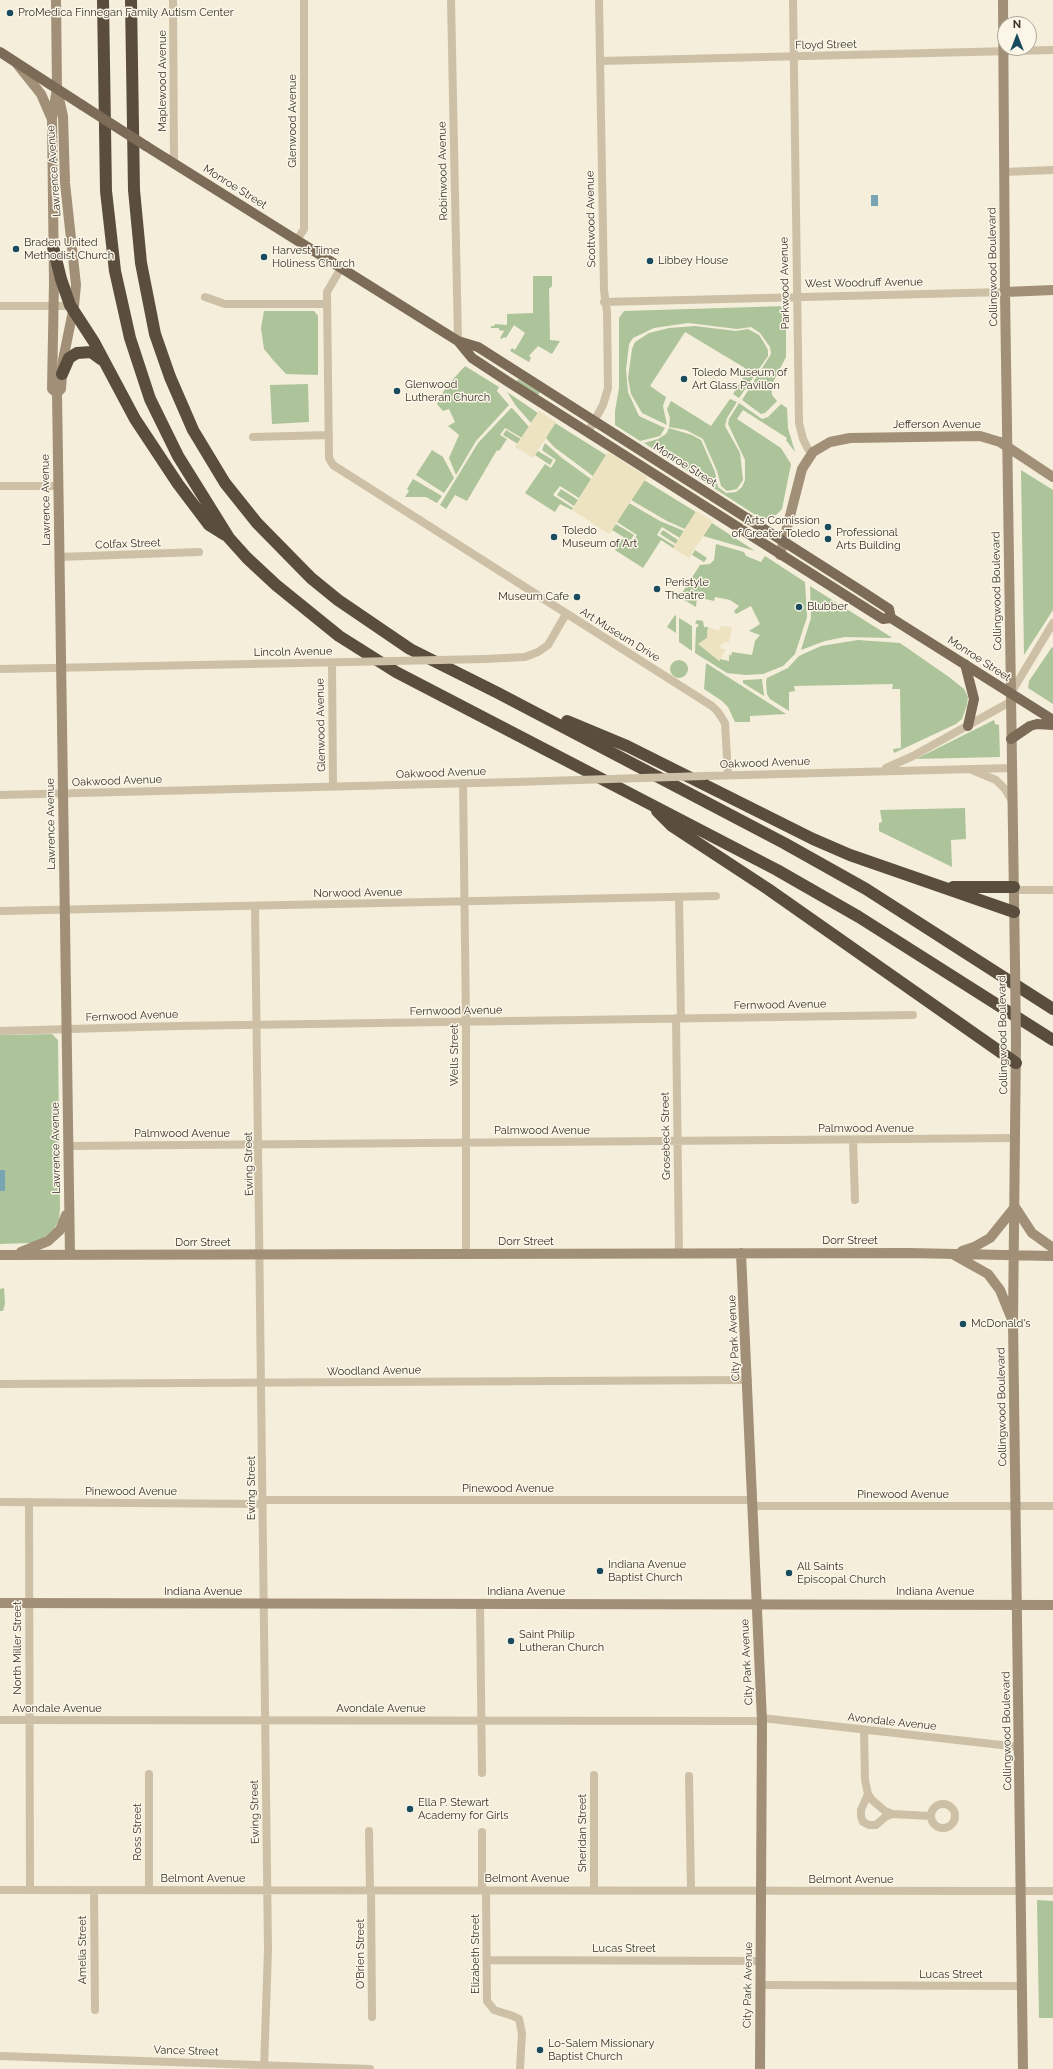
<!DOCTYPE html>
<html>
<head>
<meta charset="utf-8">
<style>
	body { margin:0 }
	#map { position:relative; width:1053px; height:2069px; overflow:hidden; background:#f4eedb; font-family:Raleway,sans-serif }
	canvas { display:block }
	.north { position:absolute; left:997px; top:16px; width:40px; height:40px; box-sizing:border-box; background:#fbf6e8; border:1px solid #ada79b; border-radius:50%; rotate:0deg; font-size:11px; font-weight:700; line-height:16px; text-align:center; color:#393128 }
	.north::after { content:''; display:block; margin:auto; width:14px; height:18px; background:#194b5e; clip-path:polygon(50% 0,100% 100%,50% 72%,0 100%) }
</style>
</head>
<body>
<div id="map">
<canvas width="1053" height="2069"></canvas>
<div class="north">N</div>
</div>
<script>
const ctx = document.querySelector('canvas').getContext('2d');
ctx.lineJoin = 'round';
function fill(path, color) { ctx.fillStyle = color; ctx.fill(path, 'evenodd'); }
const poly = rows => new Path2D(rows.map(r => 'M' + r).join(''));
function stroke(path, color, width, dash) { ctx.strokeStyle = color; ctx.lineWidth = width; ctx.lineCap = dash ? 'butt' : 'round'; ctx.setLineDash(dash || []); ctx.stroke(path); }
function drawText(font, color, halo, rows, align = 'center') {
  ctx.font = font + ' Raleway,sans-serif'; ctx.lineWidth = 3; ctx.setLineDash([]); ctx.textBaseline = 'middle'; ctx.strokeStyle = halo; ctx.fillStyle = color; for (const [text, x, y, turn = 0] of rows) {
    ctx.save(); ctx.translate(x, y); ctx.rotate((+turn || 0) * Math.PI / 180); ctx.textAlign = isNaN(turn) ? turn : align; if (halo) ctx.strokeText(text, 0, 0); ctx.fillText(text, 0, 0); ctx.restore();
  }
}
const green = poly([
	[533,276,552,276,552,286,549,289,550,340,560,341,552,354,538,346,529,356,531,358,529,362,510,351,512,348,515,350,525,333,514,325,506,338,504,337,502,339,500,338,504,331,499,330,499,328,491,328,491,326,494,326,495,324,507,325,507,314,533,313],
	[786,306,786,357,771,386,772,395,777,401,765,413,761,414,742,400,771,354,770,347,760,333,751,327,737,329,688,323,654,328,633,338,629,344,626,370,628,392,639,416,665,428,660,436,640,441,615,425,615,411,619,388,619,318,624,311],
	[264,311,314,311,318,316,318,375,286,374,273,360,264,349,261,328],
	[695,326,736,331,748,329,759,335,763,341,768,350,768,356,739,398,733,394,746,373,745,368,685,332,650,386,666,397,663,406,667,425,642,413,631,394,628,378,632,349,635,342,649,333,669,328],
	[465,366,499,387,497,391,509,405,476,441,456,475,449,458,459,435,448,426,455,422,449,409,443,411,437,404,446,387],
	[518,379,540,392,538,395,517,382],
	[308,384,309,422,272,424,270,385],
	[507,392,538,413,531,423,516,406],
	[730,399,737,402,727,418,725,426,740,453,743,480,737,489,727,491,721,486,717,471,703,439,686,430,669,427,670,418,667,409,671,401,711,426],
	[739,403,762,419,768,417,781,404,787,408,788,428,795,452,786,440,787,438,743,410,737,419,781,448,791,464,782,509,776,515,767,519,754,514,644,443,658,439,666,434,669,428,692,435,701,440,715,472,718,487,726,493,736,492,742,487,745,480,745,460,728,424,729,419],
	[511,408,513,409,529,427,522,438,505,428,500,435,507,439,499,451,497,450,467,501,455,495,446,509,440,505,478,443],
	[555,423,606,455,593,476,554,447,546,438],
	[506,430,521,439,518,444,503,435],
	[545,443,562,458,591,479,579,498,560,486,553,495,573,508,572,510,560,504,555,512,525,493,545,464,551,468,556,460,542,450],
	[432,450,443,457,454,478,444,493,416,475],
	[538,451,553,460,550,465,535,455],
	[1021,470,1053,490,1053,610,1024,655],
	[413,479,442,496,437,503,426,497,405,497,409,491,407,489],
	[644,480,696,512,685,529,667,521,631,500],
	[561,489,578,500,574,506,557,495],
	[629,503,660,521,684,531,680,538,662,527,657,535,675,546,673,548,661,540,643,568,615,550,622,539,630,544,637,535,617,522],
	[712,523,755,551,703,536],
	[616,524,634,535,630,541,612,530],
	[663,530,678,540,676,544,660,534],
	[716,544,744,552,746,556,761,562,765,556,805,582,807,617,795,654,783,666,763,674,746,675,727,673,695,653,696,628,699,625,695,623,697,620,703,621,704,627,708,627,707,638,699,644,720,661,720,659,729,661,729,654,731,656,732,652,752,655,755,641,760,635,749,631,760,624,751,606,736,614,734,611,739,606,730,600,715,597,714,601,697,597,696,607,684,600,687,596,682,593,700,565,710,564,714,560],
	[695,550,707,558,704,562,692,555],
	[810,586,891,637,891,638,845,637,825,641,801,650,811,618],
	[675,615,676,616,676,633,667,627],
	[679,618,692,626,692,651,679,642],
	[858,640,900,643,949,677,964,689,968,697,967,705,962,719,956,724,894,753,893,749,901,748,900,689,892,689,893,684,794,686,795,691,789,692,789,711,770,699,767,694,766,682,767,678,788,668,799,656,821,646],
	[1052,647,1053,648,1053,704,1028,688,1029,681],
	'670 669a9 9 0 1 1 18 0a9 9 0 1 1-18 0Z',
	[706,663,786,714,750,716,750,722,735,722,728,707,722,701,704,689],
	[762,679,764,696,743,683,743,680,745,680],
	[994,720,995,724,999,725,1000,757,916,759],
	[965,808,966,839,951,840,952,867,879,831,879,823,882,822,880,810],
	[52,1034,58,1040,60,1209,59,1220,54,1229,42,1239,31,1243,0,1244,0,1035],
	[4,1288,5,1304,3,1311,0,1311,0,1289],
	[1037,1900,1053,1901,1053,2018,1039,2018]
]);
const plaza = poly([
	[718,368,722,370,714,380,712,377],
	[539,411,556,422,533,458,515,447],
	[608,452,647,477,609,534,572,510],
	[696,511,713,521,689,558,673,548],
	[720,626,732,627,729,642,725,642,719,646,722,649,726,649,719,661,698,644,707,638,708,627,719,631]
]);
const water = poly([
	[871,195,878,195,878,206,871,206],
	[0,1170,5,1170,5,1191,0,1191]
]);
const street = poly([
	[173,0,174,162],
	[451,0,458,341],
	[793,0,799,423,803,439,808,449,813,452],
	[600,61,1053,50],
	[1004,172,1053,170],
	[297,240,304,229,304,0],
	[341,268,327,292,327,296,329,458,333,465,712,706,718,712,725,723,728,775],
	[205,297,225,304,327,304],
	[604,302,1005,292],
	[0,306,73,306],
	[588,432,603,405,608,388,607,312,604,290,599,0],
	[253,437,329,435],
	[0,486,58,486],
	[59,557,199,552],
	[485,659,525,657,538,652,548,645,566,614],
	[332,663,333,787],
	[0,669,349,662],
	[1011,693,1053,623],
	[886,768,913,756,1010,702],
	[972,770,996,780,1005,789,1012,801],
	[705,776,1012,768],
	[463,783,466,1022,466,1254],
	[0,795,515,782],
	[1014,890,1053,890],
	[679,897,681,1018],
	[255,906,268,1949,264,2069],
	[0,911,716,896],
	[676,1018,679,1254],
	[0,1031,177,1026,913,1015],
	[853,1140,855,1200],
	[68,1146,1016,1138],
	[0,1384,748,1380],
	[263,1500,753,1500],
	[0,1502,263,1504],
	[29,1502,30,1890],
	[753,1506,1053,1506],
	[480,1604,482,1773],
	[762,1718,1019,1747],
	[0,1720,762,1721],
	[864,1730,865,1780,868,1794,872,1800,885,1811,892,1814,931,1816],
	[149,1774,149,1890],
	[689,1776,691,1891],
	[868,1794,861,1810,861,1816,863,1822,869,1825,876,1825,885,1817,892,1814],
	'931 1816a12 12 0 1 1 24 0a12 12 0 1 1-24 0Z',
	[369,1831,370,1890],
	[482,1832,482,1890],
	[0,1890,1053,1891],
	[94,1890,95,2010],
	[371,1890,372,2017],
	[486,1890,487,2001,494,2010,513,2016,519,2019,522,2033,520,2069],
	[594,1890,594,1775],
	[487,1960,760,1961],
	[760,1985,1022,1986],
	[0,2056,370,2069]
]);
const secondary = poly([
	[56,0,57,88,52,119,54,283,52,389,57,393,70,1255],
	[1003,0,1005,292,1015,965],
	[17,64,41,94,51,117],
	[1005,292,1053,290],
	[57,393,61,389,63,360,74,306,76,285,65,183,63,116,58,94],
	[780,555,802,469,813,452,830,442,850,438,980,436,1000,442,1053,477],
	[1016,1040,1013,1322,1023,2069],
	[962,1251,974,1247,990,1238,1015,1207,1032,1233,1053,1248],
	[21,1252,48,1241,60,1230,66,1215],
	[741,1253,762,1721,760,2069],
	[0,1255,908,1253,1053,1256],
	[954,1255,988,1274,1000,1290,1011,1317],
	[0,1603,1053,1605]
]);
const primary = poly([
	[0,52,82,105],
	[146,146,458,341,478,347,863,592,889,609,891,618],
	[458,341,472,358,507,381,883,619,891,618],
	[891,618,1053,720],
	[965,664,974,699,968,726],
	[1011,739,1030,726,1037,724,1053,725]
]);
const highway = poly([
	[103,0,106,191,115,271,130,338,150,399,178,456,229,538,247,558,276,585,339,636,396,672,777,870,859,917,1053,1040],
	[131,0,134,190,141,263,155,334,170,377,193,430,225,483,257,523,311,578,338,600,410,649,498,693,784,843,866,889,1053,1009],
	[53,247,61,279,70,305,94,342,135,419,178,484,209,525,225,535],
	[62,374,69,358,77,353,91,352,102,360],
	[567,721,627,746,813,839,850,855,1014,912],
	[657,811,672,826,768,889,1016,1063],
	[953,887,1014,887]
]);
const streetBridge = poly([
	[349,662,485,659],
	[515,782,705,776]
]);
const secondaryBridge = poly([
	[1015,965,1016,1040]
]);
const primaryBridge = poly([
	[82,105,146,146]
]);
const markers = [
	[10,13,4,"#194b5e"],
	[16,249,4,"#194b5e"],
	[264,257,4,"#194b5e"],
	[650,261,4,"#194b5e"],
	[684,379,4,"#194b5e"],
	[397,391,4,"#194b5e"],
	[828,527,4,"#194b5e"],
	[554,537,4,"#194b5e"],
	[828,539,4,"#194b5e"],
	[657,589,4,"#194b5e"],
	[577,597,4,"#194b5e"],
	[799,607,4,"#194b5e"],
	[963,1324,4,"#194b5e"],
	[600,1571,4,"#194b5e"],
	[789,1573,4,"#194b5e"],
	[511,1641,4,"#194b5e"],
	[410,1809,4,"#194b5e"],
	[540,2050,4,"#194b5e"]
];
const poiNames = [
	["ProMedica Finnegan Family Autism Center",18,13],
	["Braden United",24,243],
	["Methodist Church",24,256],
	["Harvest Time",272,251],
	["Holiness Church",272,264],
	["Libbey House",658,261],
	["Toledo Museum of",692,373],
	["Art Glass Pavillon",692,386],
	["Glenwood",405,385],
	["Lutheran Church",405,398],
	["Arts Comission",820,521,"right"],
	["of Greater Toledo",820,534,"right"],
	["Toledo",562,531],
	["Museum of Art",562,544],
	["Professional",836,533],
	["Arts Building",836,546],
	["Peristyle",665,583],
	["Theatre",665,596],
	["Museum Cafe",569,597,"right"],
	["Blubber",807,607],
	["McDonald's",971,1324],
	["Indiana Avenue",608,1565],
	["Baptist Church",608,1578],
	["All Saints",797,1567],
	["Episcopal Church",797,1580],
	["Saint Philip",519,1635],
	["Lutheran Church",519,1648],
	["Ella P. Stewart",418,1803],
	["Academy for Girls",418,1816],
	["Lo-Salem Missionary",548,2044],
	["Baptist Church",548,2057]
];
const streetNames = [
	["Floyd Street",826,45,-1],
	["Maplewood Avenue",163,81,-90],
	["Glenwood Avenue",293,121,-90],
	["Lawrence Avenue",54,171,-94],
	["Robinwood Avenue",443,171,-91],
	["Monroe Street",235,187,32],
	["Scottwood Avenue",591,219,-91],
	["Collingwood Boulevard",993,267,-91],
	["Parkwood Avenue",785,283,-91],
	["West Woodruff Avenue",864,283,-1],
	["Jefferson Avenue",937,425],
	["Monroe Street",685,465,32],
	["Lawrence Avenue",46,500,-91],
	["Colfax Street",128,544,-2],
	["Collingwood Boulevard",997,591,-91],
	["Art Museum Drive",620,635,32],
	["Lincoln Avenue",293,652,-1],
	["Monroe Street",979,659,33],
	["Glenwood Avenue",321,725,-91],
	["Oakwood Avenue",765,763,-2],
	["Oakwood Avenue",441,773,-2],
	["Oakwood Avenue",117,781,-2],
	["Lawrence Avenue",51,824,-91],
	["Norwood Avenue",358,893,-1],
	["Fernwood Avenue",780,1005,-1],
	["Fernwood Avenue",456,1011,-1],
	["Fernwood Avenue",132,1016,-2],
	["Collingwood Boulevard",1003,1035,-91],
	["Wells Street",455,1055,-90],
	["Palmwood Avenue",866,1129],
	["Palmwood Avenue",542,1131],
	["Palmwood Avenue",182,1134],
	["Grosebeck Street",666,1136,-91],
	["Lawrence Avenue",56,1148,-91],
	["Ewing Street",249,1164,-91],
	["Dorr Street",850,1241],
	["Dorr Street",526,1242],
	["Dorr Street",203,1243],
	["City Park Avenue",734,1338,-93],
	["Woodland Avenue",374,1371,-1],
	["Collingwood Boulevard",1002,1407,-91],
	["Ewing Street",252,1488,-90],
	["Pinewood Avenue",508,1489],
	["Pinewood Avenue",131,1492],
	["Pinewood Avenue",903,1495],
	["Indiana Avenue",203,1592],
	["Indiana Avenue",526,1592],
	["Indiana Avenue",935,1592],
	["North Miller Street",18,1648,-90],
	["City Park Avenue",747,1662,-93],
	["Avondale Avenue",57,1709],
	["Avondale Avenue",381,1709],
	["Avondale Avenue",892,1722,6],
	["Collingwood Boulevard",1007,1731,-91],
	["Ewing Street",255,1812,-91],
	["Ross Street",138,1832,-90],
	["Sheridan Street",583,1833,-90],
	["Belmont Avenue",203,1879],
	["Belmont Avenue",527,1879],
	["Belmont Avenue",851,1880],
	["Lucas Street",624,1949],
	["Amelia Street",83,1950,-90],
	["O'Brien Street",361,1954,-90],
	["Elizabeth Street",476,1954,-90],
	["Lucas Street",951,1975],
	["City Park Avenue",748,1985,-89],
	["Vance Street",186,2051,2]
];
fill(green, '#adc49a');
fill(plaza, '#ede3c1');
fill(water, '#78a4b3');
stroke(street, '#cdc0a6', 8);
stroke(secondary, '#a18f77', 10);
stroke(primary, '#7c6b57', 10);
stroke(highway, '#5a4d3e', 12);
stroke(streetBridge, '#cdc0a6', 8);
stroke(secondaryBridge, '#a18f77', 10);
stroke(primaryBridge, '#7c6b57', 10);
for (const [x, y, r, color] of markers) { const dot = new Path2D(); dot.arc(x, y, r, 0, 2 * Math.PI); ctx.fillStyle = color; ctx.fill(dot); stroke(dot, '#fbf6e8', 1.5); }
drawText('11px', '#393128', '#fbf6e8', poiNames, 'left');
drawText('11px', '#393128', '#fbf6e8', streetNames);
</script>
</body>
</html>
